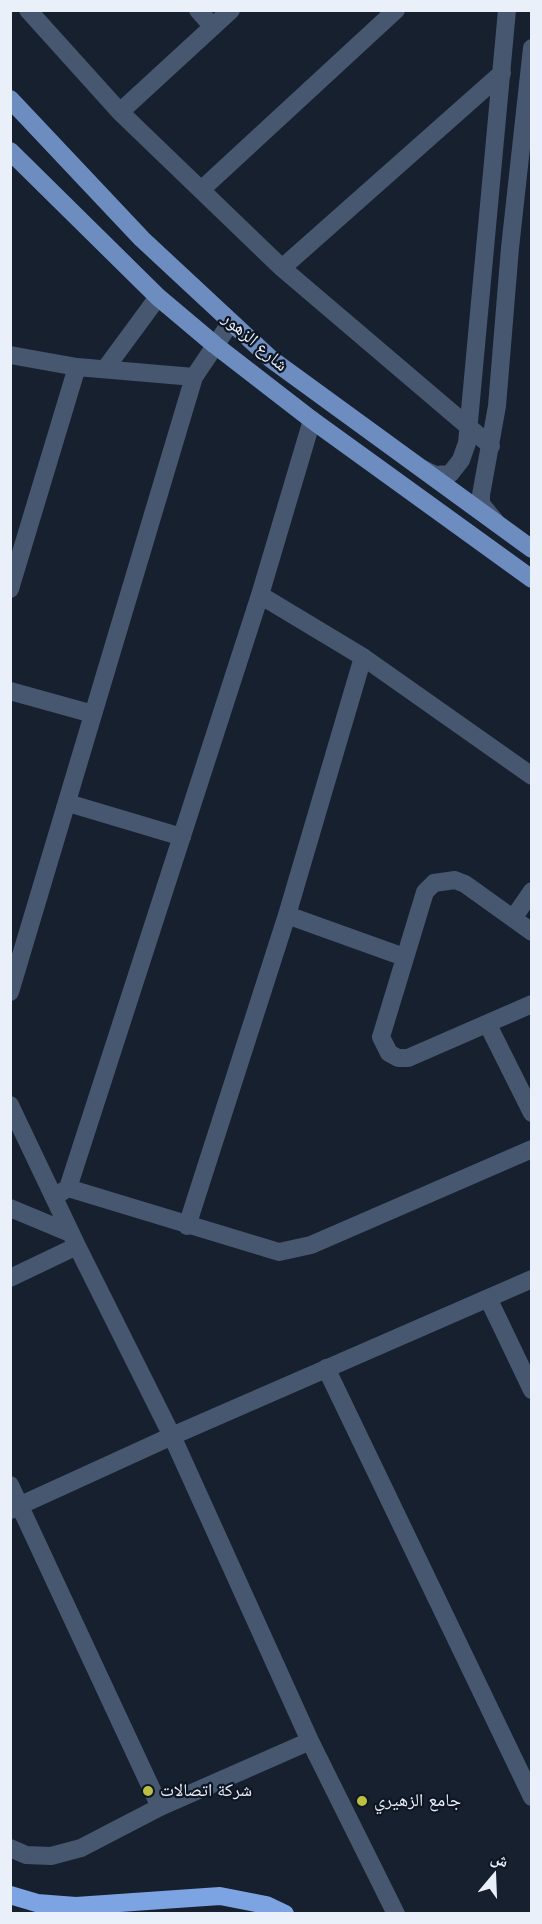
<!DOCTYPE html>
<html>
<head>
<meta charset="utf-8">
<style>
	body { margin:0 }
	#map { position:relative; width:542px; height:1924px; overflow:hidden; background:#17202e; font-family:Inter,"Noto Naskh Arabic",sans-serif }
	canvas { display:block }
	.frame { position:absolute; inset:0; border:12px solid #eaf0f9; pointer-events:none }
	.north { position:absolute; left:464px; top:1846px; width:60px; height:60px; -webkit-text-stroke:4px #0e1624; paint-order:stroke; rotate:19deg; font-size:16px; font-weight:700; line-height:24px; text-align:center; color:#eaf0f9 }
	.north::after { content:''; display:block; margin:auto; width:21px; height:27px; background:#eaf0f9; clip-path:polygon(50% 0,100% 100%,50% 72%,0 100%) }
</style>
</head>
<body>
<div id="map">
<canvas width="542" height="1924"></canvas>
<div class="frame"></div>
<div class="north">ش</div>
</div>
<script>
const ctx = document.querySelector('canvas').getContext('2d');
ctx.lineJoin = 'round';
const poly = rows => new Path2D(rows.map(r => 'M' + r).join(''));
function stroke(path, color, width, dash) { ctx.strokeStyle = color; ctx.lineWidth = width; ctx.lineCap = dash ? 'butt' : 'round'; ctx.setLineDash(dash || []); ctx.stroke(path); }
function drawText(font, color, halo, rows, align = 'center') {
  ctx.font = font + ' Inter,"Noto Naskh Arabic",sans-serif'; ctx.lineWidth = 4.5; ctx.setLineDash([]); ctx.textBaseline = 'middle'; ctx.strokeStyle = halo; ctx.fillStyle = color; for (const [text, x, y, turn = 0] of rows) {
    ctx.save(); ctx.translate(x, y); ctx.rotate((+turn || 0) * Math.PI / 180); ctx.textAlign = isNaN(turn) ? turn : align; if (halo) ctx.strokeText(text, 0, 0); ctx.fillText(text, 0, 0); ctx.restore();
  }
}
const minor = poly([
	[28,10,120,112,282,268,491,446],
	[198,10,213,27],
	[120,112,231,10],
	[201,190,396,10],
	[282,268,502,73],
	[10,355,77,367,194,377,231,322],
	[105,369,158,297],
	[423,469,435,475,450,474,461,460,467,443,507,10],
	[495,521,481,504,481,495,497,406,510,248,532,48],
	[10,589,77,367],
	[260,595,363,657,532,776],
	[10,691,93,714],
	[68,803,182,837],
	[287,915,404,957],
	[514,917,532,891],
	[532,932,465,884,455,880,434,883,425,892,381,1037,389,1053,398,1058,408,1058,532,1004],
	[10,992,194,377],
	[488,1025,532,1113],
	[10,1105,77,1246,172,1436,310,1741,396,1914],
	[68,1188,279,1252,311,1245,532,1149],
	[54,1197,68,1188,260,595,312,420],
	[10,1208,70,1233],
	[187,1226,287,915,363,657],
	[10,1278,77,1246],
	[488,1298,532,1390],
	[326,1368,532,1797],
	[10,1485,160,1807],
	[10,1510,172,1436,532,1279],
	[10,1848,26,1855,51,1856,81,1848,160,1807,310,1741]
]);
const major = poly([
	[10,99,142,239,271,359,532,549],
	[10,151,158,297,215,345,312,420,532,579]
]);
const highway = poly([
	[10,1895,37,1903,76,1906,220,1896,266,1905,285,1914]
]);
const markers = [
	[148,1791,6,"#bdbf43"],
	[362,1801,6,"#bdbf43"]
];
const streetNames = [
	["شارع الزهور",255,342,41]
];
const poiNames = [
	["شركة اتصالات",160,1791],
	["جامع الزهيري",374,1801]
];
stroke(minor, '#475770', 18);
stroke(major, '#6d8dc1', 18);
stroke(highway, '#7ca3e2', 18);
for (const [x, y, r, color] of markers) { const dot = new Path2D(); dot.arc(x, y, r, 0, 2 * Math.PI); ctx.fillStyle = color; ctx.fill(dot); stroke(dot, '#0e1624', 2); }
drawText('18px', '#eaf0f9', '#0e1624', streetNames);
drawText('18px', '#eaf0f9', '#0e1624', poiNames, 'left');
</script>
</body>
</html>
